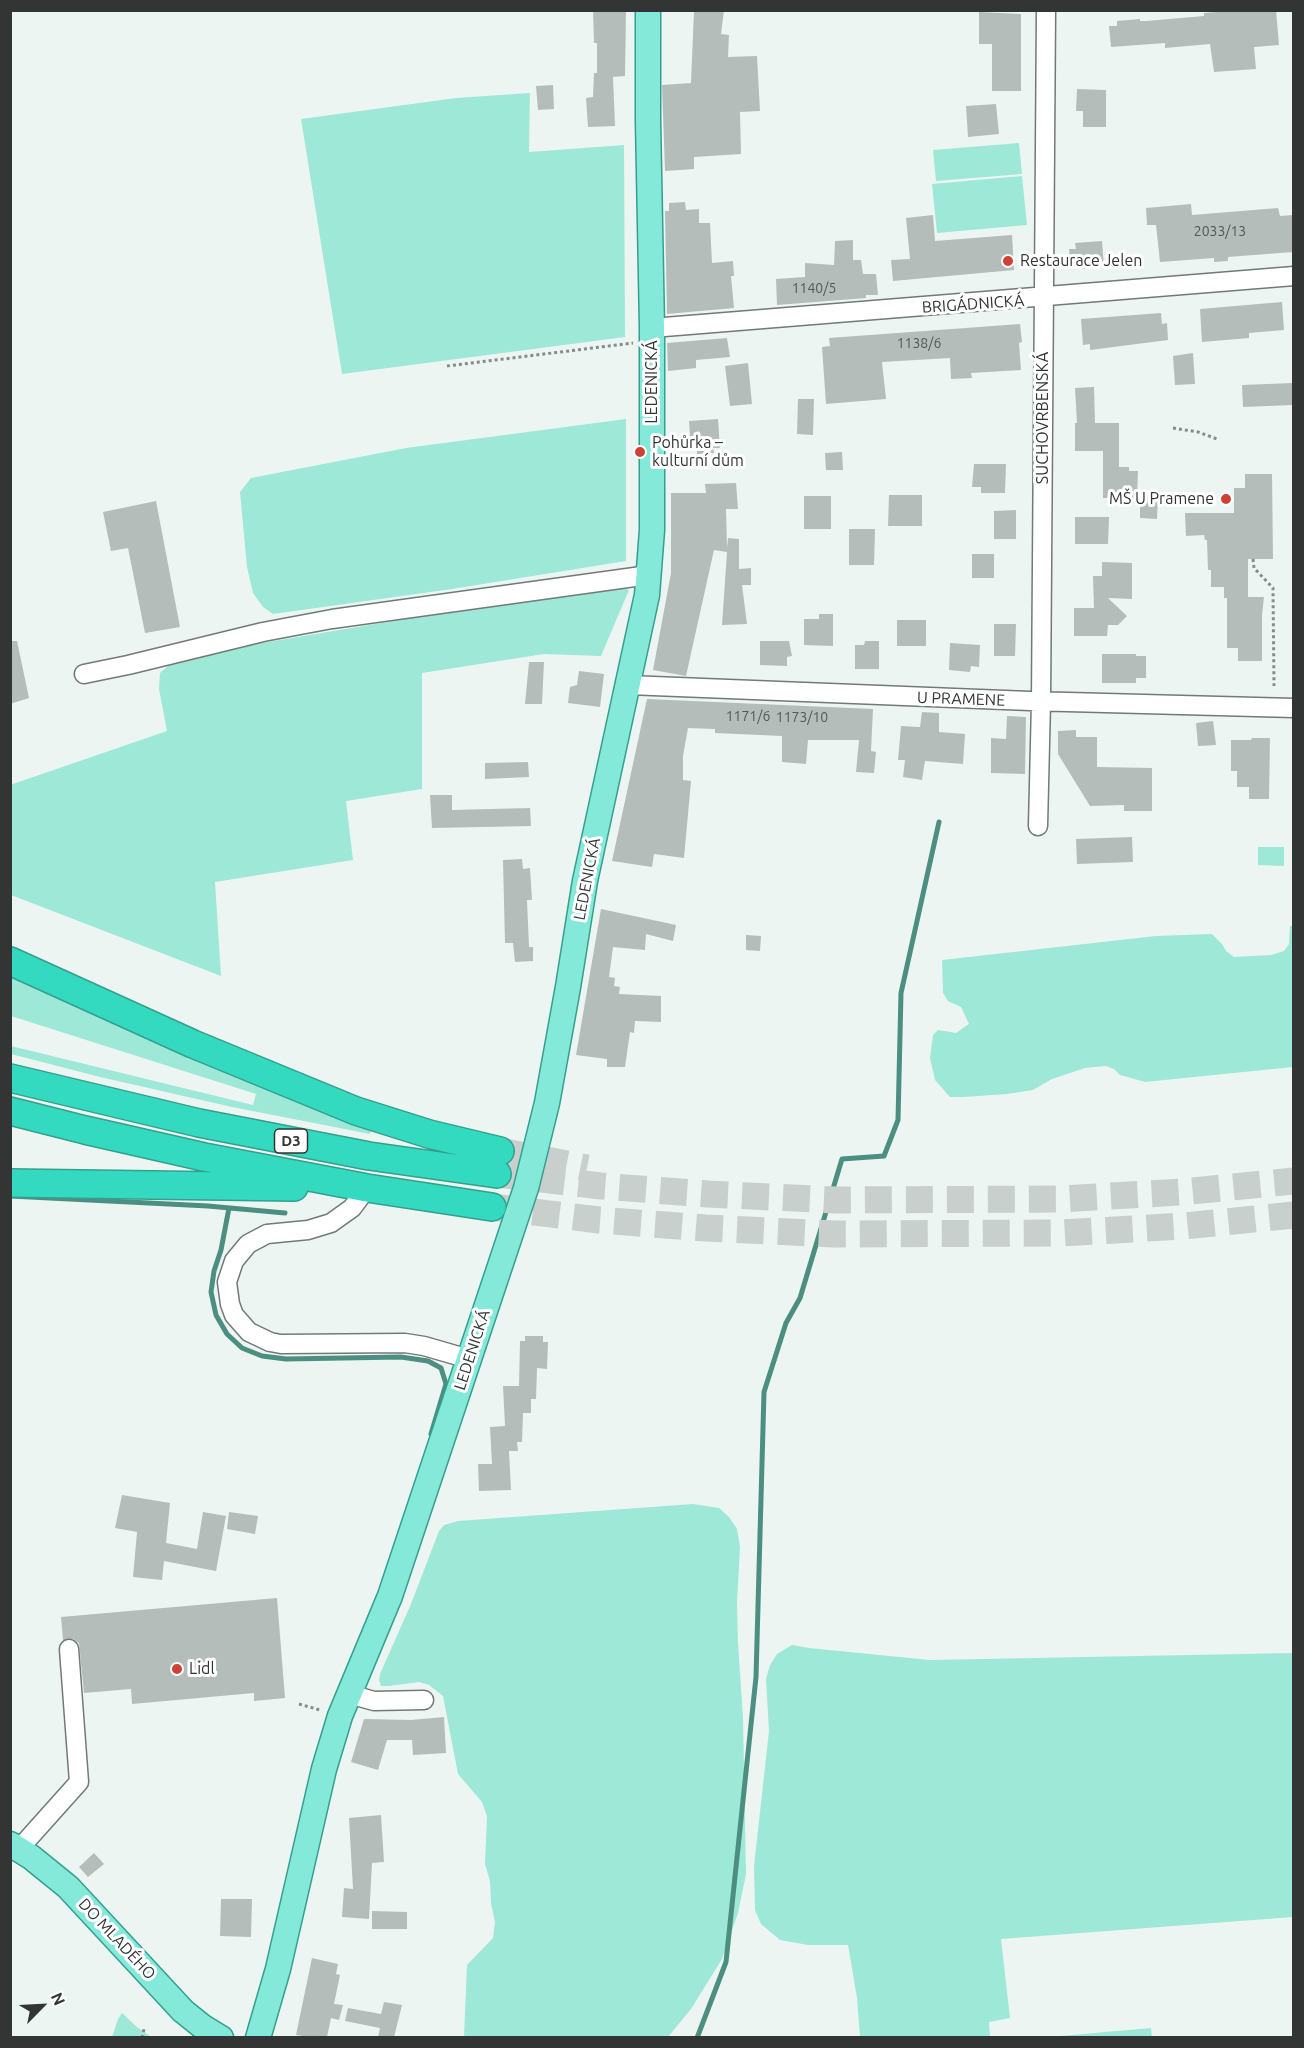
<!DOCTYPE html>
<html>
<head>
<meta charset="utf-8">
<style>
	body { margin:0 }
	#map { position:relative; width:1304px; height:2048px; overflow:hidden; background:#edf5f3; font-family:Ubuntu,sans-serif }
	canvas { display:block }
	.frame { position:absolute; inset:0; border:12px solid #323534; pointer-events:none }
	.north { position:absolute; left:12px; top:1976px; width:60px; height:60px; -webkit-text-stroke:4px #fff; paint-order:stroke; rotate:66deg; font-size:16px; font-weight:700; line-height:24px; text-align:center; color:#323534 }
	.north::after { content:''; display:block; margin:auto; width:21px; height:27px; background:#323534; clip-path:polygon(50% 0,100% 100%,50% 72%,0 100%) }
</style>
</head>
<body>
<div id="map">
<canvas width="1304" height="2048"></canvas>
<div class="frame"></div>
<div class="north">N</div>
</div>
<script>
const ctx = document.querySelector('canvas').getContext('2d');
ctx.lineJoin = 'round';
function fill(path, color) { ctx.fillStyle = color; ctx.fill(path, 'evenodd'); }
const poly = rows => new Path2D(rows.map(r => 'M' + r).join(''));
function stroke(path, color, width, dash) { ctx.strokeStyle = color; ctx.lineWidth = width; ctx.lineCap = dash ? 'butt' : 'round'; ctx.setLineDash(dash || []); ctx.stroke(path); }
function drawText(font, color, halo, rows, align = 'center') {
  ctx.font = font + ' Ubuntu,sans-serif'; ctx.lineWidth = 6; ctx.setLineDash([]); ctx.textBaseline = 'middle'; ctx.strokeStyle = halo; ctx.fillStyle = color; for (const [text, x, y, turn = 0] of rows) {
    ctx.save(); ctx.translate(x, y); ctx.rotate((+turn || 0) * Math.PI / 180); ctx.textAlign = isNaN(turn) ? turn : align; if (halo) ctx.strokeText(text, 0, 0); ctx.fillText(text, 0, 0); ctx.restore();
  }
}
const green = poly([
	[530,93,529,152,624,145,625,337,342,374,301,119,456,98],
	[1019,143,1022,174,936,181,933,150],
	[1022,176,1027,225,937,233,932,184],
	[626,419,626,561,452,589,273,614,263,607,253,593,247,567,240,492,251,478,406,448],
	[615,584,629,590,601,656,544,654,422,673,422,789,346,801,353,860,215,882,221,976,11,895,10,785,167,731,159,689,160,673,178,657],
	[1258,847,1284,847,1284,866,1258,865],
	[1290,926,1293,926,1293,1067,1145,1082,1120,1075,1114,1069,1106,1066,1085,1068,1052,1079,1033,1090,1007,1094,963,1097,950,1097,935,1080,930,1058,933,1035,938,1030,956,1033,969,1024,961,1007,948,1001,943,993,942,960,1156,936,1212,934,1222,944,1226,951,1234,957,1271,955,1284,951,1289,944],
	[10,976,372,1127,370,1134,232,1107,100,1077,11,1054,11,1046,253,1105,256,1094,11,1016],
	[693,1504,719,1508,729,1517,737,1529,740,1547,737,1603,738,1643,743,1718,746,1874,738,1913,722,1959,691,2009,668,2037,464,2037,467,1965,493,1938,495,1922,491,1903,490,1881,485,1864,487,1816,482,1802,458,1774,443,1696,429,1685,419,1682,389,1686,381,1686,379,1680,380,1674,411,1604,439,1531,444,1525,458,1521],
	[792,1645,809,1648,930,1660,1293,1653,1293,1917,1001,1939,1010,2018,989,2022,990,2037,860,2037,857,1998,848,1945,808,1945,780,1940,761,1924,755,1910,754,1866,769,1731,766,1679,770,1665,777,1654],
	[122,2013,137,2027,151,2037,112,2037,118,2019],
	[1151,2028,1152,2037,1049,2037]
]);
const stream = poly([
	[10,1196,208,1206,285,1213],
	[229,1208,221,1250,214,1271,211,1292,216,1315,227,1334,242,1348,262,1356,286,1359,401,1357,428,1361,441,1368,446,1384,431,1434],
	[697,2038,726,1962,756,1677,764,1392,786,1323,800,1298,842,1159,884,1156,898,1120,901,993,939,822]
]);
const building = poly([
	[593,10,626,10,625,76,613,77,615,126,588,127,586,98,593,97,594,73,597,73,597,43,594,43],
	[694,10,724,10,721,34,729,35,728,57,757,56,760,111,740,112,741,154,694,157,694,169,665,171,662,85,691,83],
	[1241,10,1276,10,1279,45,1254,47,1256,69,1214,72,1210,44,1165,48,1165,43,1111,47,1109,26,1117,26,1117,21,1140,19,1140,21,1146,21,1204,16,1204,13],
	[979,12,1021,14,1021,91,992,91,992,44,979,44],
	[553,85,554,109,538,110,536,86],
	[1077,89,1106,90,1106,127,1083,127,1083,111,1076,111],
	[996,104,999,134,968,137,966,106],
	[685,202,686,210,699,209,699,223,710,223,712,263,733,261,734,276,731,276,734,308,667,314,665,211,669,211,669,203],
	[1191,204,1192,215,1278,208,1280,216,1293,215,1293,252,1228,257,1228,261,1214,262,1214,258,1160,262,1156,225,1147,225,1146,208],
	[933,215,935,241,1012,235,1014,270,893,281,891,260,910,259,906,218],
	[853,240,853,260,861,260,863,274,876,274,878,295,866,295,866,298,777,305,776,279,805,277,805,263,834,265,835,241],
	[1102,241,1104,267,1077,269,1077,264,1070,264,1069,249,1076,249,1075,243],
	[1282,302,1284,330,1249,333,1249,338,1202,342,1200,309],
	[1161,313,1162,324,1167,323,1168,340,1090,350,1090,344,1083,345,1081,319],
	[1020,324,1022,342,1019,343,1021,370,971,373,972,378,951,379,950,358,882,362,886,399,826,404,822,347,830,346,829,338],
	[727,338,730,357,696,360,696,368,668,371,667,343],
	[1193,353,1195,384,1175,385,1173,356],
	[748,363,752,404,730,406,725,366],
	[1293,383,1293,405,1243,407,1242,385],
	[1094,387,1095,423,1119,423,1119,467,1129,467,1129,471,1138,471,1137,498,1103,498,1103,451,1075,451,1075,423,1077,423,1075,388],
	[798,399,814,399,813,435,797,434],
	[718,419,720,448,713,448,714,453,697,454,697,449,691,450,689,421],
	[842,452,843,470,826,470,825,453],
	[974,464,1006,464,1005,493,981,493,981,487,972,487],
	[1245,474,1272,474,1273,559,1248,559,1248,597,1264,597,1262,615,1262,661,1238,661,1238,648,1227,648,1227,598,1224,598,1224,587,1211,587,1211,570,1208,570,1207,540,1205,540,1204,535,1186,536,1185,513,1234,513,1234,488,1245,488],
	[736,483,738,509,726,509,727,548,728,538,739,539,739,569,751,568,751,585,742,585,747,624,722,625,727,552,714,550,686,676,653,670,671,573,671,493,706,493,705,484],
	[889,495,922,495,922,526,888,526],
	[804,496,831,496,831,529,804,529],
	[1140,497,1158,497,1157,519,1140,518],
	[156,501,180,627,145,633,128,548,111,551,103,512],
	[1016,510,1016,539,994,539,994,511],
	[1075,517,1109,517,1108,544,1075,544],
	[849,529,875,529,874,565,849,565],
	[972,554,994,554,994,578,972,578],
	[1102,562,1132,563,1132,599,1108,598,1127,616,1118,625,1108,625,1107,636,1074,636,1074,608,1094,608,1093,576,1102,576],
	[819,614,833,614,833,646,804,645,804,619,819,619],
	[897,620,926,620,926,646,897,646],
	[994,624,1016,624,1015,656,994,656],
	[10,641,17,641,29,698,10,704],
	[760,641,789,641,792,656,787,657,787,666,760,665],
	[865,641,879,641,879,669,855,669,855,645,864,645],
	[950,643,980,645,979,667,971,666,970,672,949,670],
	[1102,654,1136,654,1136,656,1146,656,1146,678,1136,678,1136,683,1102,683],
	[529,662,544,662,542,704,525,704],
	[579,671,604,674,600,707,568,703,570,687,577,685],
	[647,699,873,709,871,751,876,752,874,773,856,772,859,740,808,740,806,764,782,762,782,736,715,733,715,729,688,728,683,756,683,780,691,781,684,858,654,854,652,867,612,861],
	[922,712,939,713,939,732,965,734,963,764,925,761,922,780,903,777,905,760,898,760,901,726,920,727],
	[1007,716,1026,717,1025,774,991,773,991,738,1006,739],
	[1213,721,1216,745,1198,746,1196,723],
	[1076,730,1076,737,1097,737,1097,767,1152,768,1152,811,1124,811,1124,805,1090,806,1058,754,1058,731],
	[1252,738,1270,738,1269,799,1249,799,1249,787,1237,787,1237,771,1231,771,1231,740,1251,740],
	[528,762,529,777,485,779,485,763],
	[430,795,452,795,452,810,530,808,531,826,432,828],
	[1132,837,1133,862,1077,864,1076,839],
	[522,859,523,869,530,868,532,900,527,900,529,947,533,947,533,961,515,962,513,943,505,943,503,860],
	[601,909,676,925,673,941,646,934,645,950,613,947,609,977,615,978,614,986,620,987,619,994,661,996,661,1022,635,1021,634,1033,630,1032,625,1067,607,1067,607,1059,576,1055],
	[746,935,761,936,760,951,746,950],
	[525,1336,543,1336,543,1342,548,1342,547,1369,537,1368,536,1399,531,1399,531,1413,523,1413,522,1442,517,1442,518,1451,509,1451,511,1490,479,1491,478,1464,492,1464,490,1427,505,1426,503,1386,519,1386,520,1341,525,1341],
	[122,1495,170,1503,166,1543,197,1549,203,1512,226,1516,216,1571,164,1561,162,1580,133,1577,137,1532,115,1528],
	[229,1512,258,1516,255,1534,227,1529],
	[277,1598,285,1698,254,1701,254,1693,132,1704,131,1689,84,1693,79,1643,73,1639,63,1640,61,1617],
	[444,1717,446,1753,413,1755,412,1740,387,1740,378,1770,351,1762,364,1719,411,1720],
	[381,1815,384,1862,372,1863,369,1919,342,1917,344,1888,353,1889,349,1818],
	[94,1853,104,1864,88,1877,79,1867],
	[221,1899,252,1899,251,1937,220,1936],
	[372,1911,407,1912,407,1929,372,1929],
	[312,1958,338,1964,336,1974,340,1975,334,2004,343,2005,339,2020,331,2018,327,2037,310,2037,296,2035],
	[384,2002,402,2005,394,2037,378,2037,380,2028,345,2021,348,2008,381,2014]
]);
const highwayTunnel = poly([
	[500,1151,587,1168],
	[497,1174,601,1186,707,1194,835,1200,1060,1199,1181,1192,1294,1181],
	[492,1207,599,1220,705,1228,834,1234,1061,1233,1184,1226,1294,1215]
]);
const path = poly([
	[447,366,633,343],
	[1173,428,1198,432,1217,439],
	[1253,559,1254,568,1273,588,1274,686],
	[299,1704,320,1710],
	[142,2038,144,2029]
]);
const minor = poly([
	[652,328,1294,276],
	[84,674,128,665,263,632,332,619,649,575],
	[628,685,1030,701,1294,708],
	[1038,826,1041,702,1046,10],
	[367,1188,352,1208,331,1223,308,1230,267,1234,248,1244,234,1261,227,1282,230,1304,234,1315,249,1332,270,1342,281,1344,405,1343,424,1346,469,1359],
	[349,1694,374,1701,424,1700],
	[19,1849,79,1782,69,1649]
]);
const major = poly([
	[10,1844,31,1857,68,1887,183,2011,203,2027,221,2038],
	[258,2038,278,1969,324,1769,340,1716,390,1596,526,1188,547,1103,568,987,585,881,647,595,652,530,652,328,648,121,648,10]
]);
const highway = poly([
	[10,961,193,1044,356,1111,429,1134,500,1151],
	[10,1078,199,1123,369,1156,497,1174],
	[10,1111,85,1130,204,1157,367,1188,492,1207],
	[10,1183,294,1187]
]);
const markers = [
	[1008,261,6,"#cf4136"],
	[640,452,6,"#cf4136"],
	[1226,499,6,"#cf4136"],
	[177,1669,6,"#cf4136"]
];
const numberNames = [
	["2033/13",1220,231],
	["1140/5",814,288],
	["1138/6",919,343],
	["1171/6",748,716],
	["1173/10",802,717]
];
const shields = [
	[291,1141,33]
];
const shieldNames = [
	["D3",291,1141]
];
const poiNames = [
	["Restaurace Jelen",1020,261],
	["Pohůrka –",652,443],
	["kulturní dům",652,461],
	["MŠ U Pramene",1214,499,"right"],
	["Lidl",189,1669]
];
const streetNames = [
	["BRIGÁDNICKÁ",973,304,-4],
	["LEDENICKÁ",652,382,-90],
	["SUCHOVRBENSKÁ",1043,418,-90],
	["U PRAMENE",961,699,2],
	["LEDENICKÁ",587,879,-79],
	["LEDENICKÁ",472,1350,-72],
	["DO MLADÉHO",117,1939,47]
];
fill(green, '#9ee8d7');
stroke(stream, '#4c8f81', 5);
fill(building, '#b5bdbb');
stroke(highwayTunnel, '#c8cfcd', 27, [27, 14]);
stroke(minor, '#727977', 21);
stroke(major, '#33a08e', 27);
stroke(highway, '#33a08e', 30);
stroke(path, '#868c8a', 3, [3, 3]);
stroke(minor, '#fff', 18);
stroke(major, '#85e9d9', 24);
stroke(highway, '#34dabf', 27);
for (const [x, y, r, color] of markers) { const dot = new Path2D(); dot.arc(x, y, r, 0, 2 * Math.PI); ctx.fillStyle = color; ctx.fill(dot); stroke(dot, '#fff', 2); }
drawText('14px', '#535756', null, numberNames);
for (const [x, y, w] of shields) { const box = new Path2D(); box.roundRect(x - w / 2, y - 12, w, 24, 4.5); ctx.fillStyle = '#fff'; ctx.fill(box); stroke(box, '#323534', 1.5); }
drawText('bold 15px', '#323534', null, shieldNames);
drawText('16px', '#323534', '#fff', poiNames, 'left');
drawText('16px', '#323534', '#fff', streetNames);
</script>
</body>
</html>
